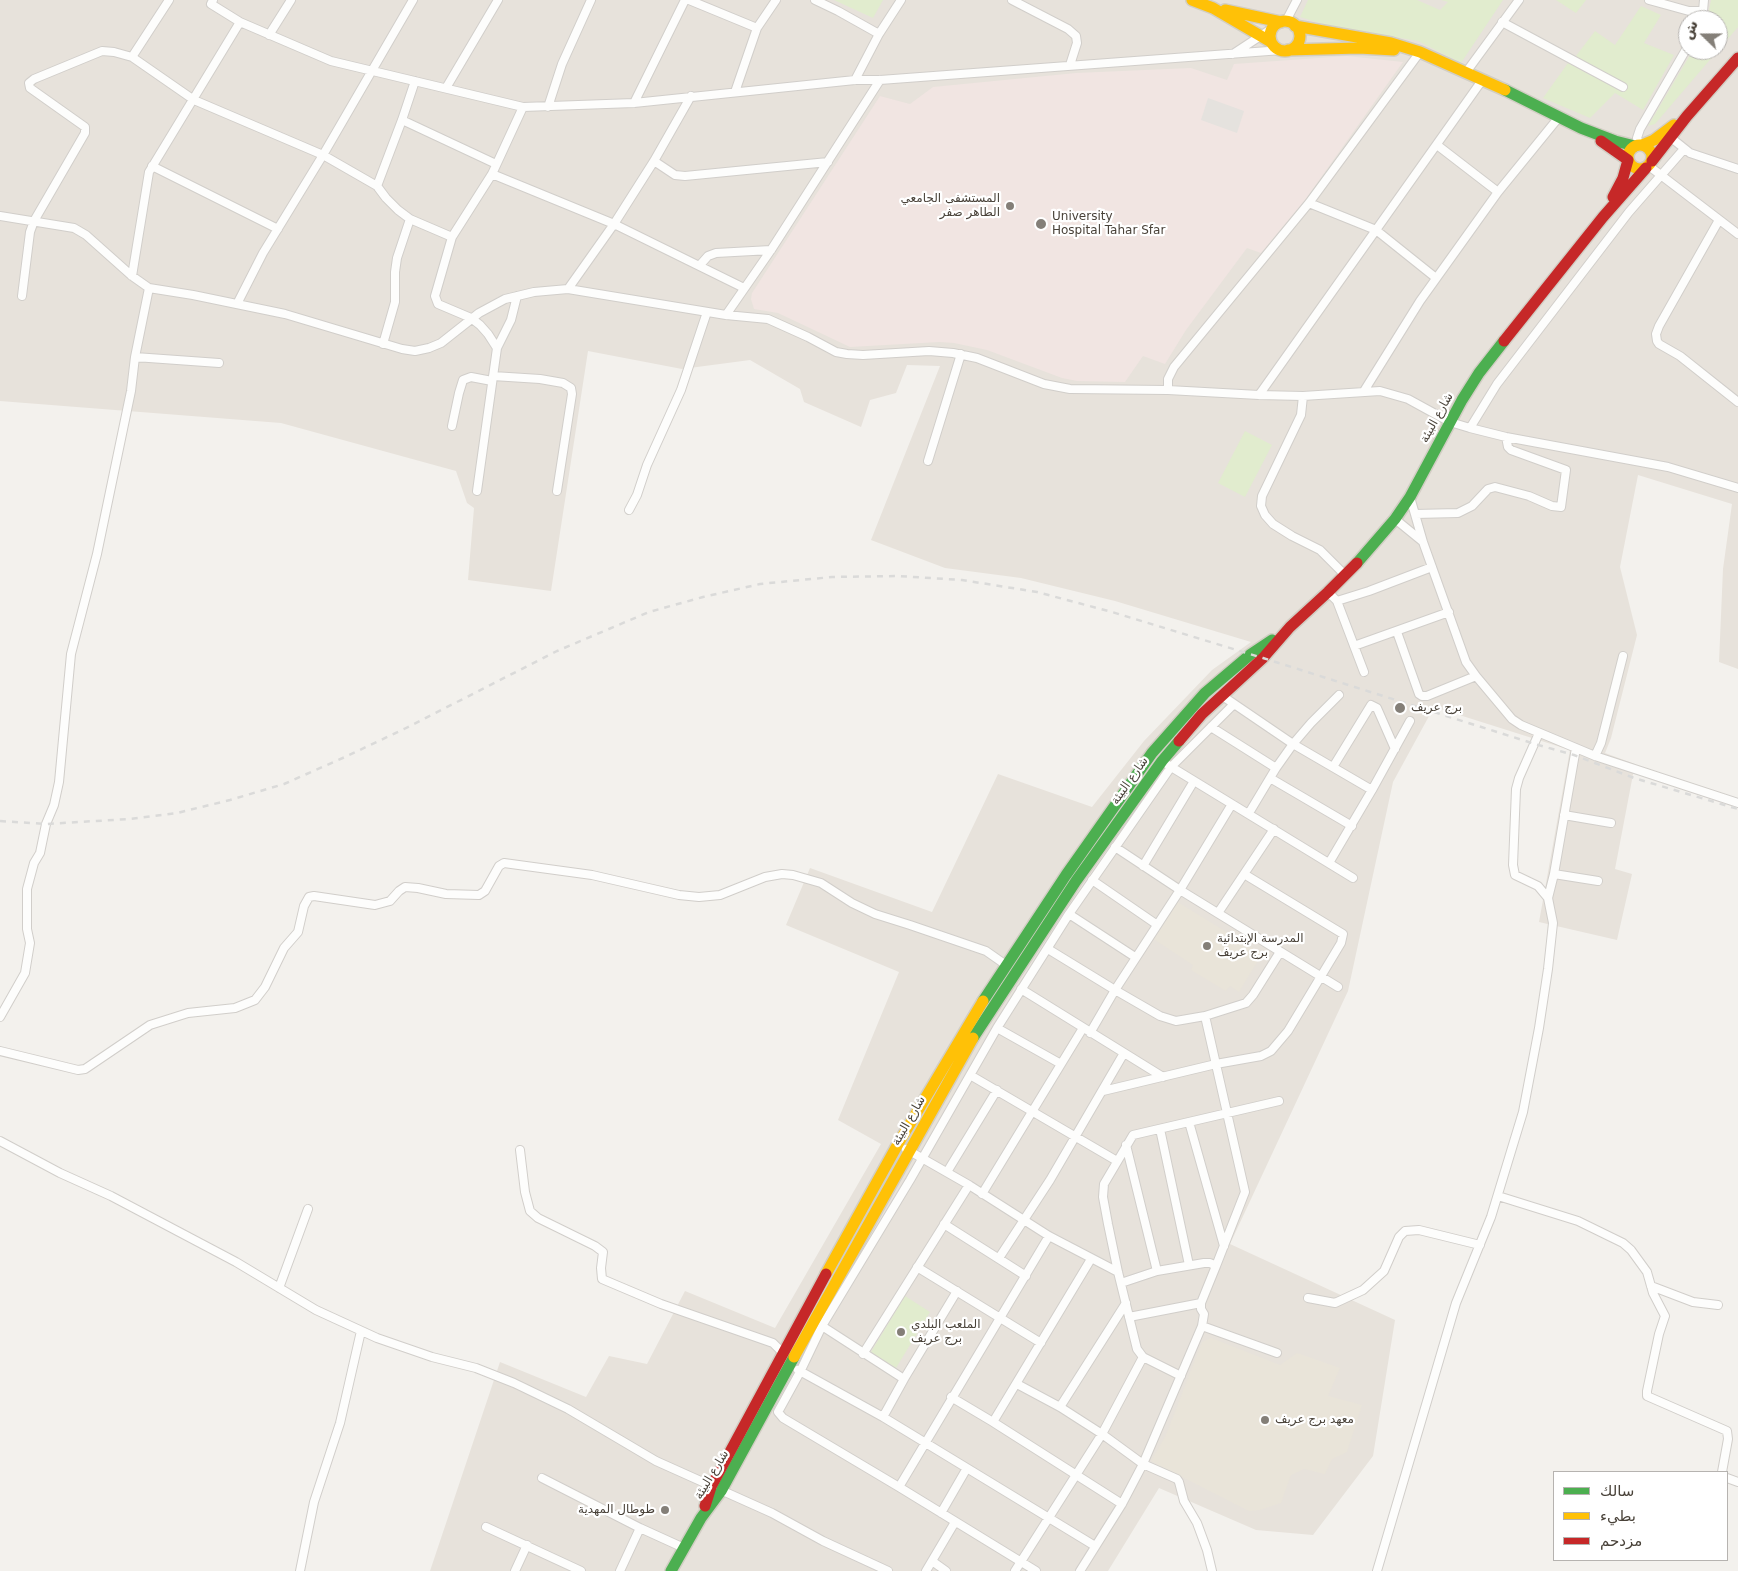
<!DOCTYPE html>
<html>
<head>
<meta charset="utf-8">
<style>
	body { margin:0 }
	#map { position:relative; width:1738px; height:1571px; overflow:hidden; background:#f3f1ed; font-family:"DejaVu Sans","Noto Naskh Arabic",sans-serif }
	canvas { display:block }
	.legend { position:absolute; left:1553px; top:1471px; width:175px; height:90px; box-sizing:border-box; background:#fff; border:1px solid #b6b3b0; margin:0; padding:6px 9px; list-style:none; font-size:15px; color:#494239 }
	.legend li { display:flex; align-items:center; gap:10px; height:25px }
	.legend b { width:25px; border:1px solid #b6b3b0 }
	.north { position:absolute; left:1678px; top:10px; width:50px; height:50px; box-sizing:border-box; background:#fff; border:1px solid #b6b3b0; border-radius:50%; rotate:292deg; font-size:14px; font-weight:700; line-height:20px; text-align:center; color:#494239 }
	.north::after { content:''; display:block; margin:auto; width:18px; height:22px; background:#847f78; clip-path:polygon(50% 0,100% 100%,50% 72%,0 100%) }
</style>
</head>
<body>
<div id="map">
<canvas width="1738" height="1571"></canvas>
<ul class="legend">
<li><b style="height:6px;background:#4caf50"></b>سالك</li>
<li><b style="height:6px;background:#ffc107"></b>بطيء</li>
<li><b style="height:6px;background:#c62828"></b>مزدحم</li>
</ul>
<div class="north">ش</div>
</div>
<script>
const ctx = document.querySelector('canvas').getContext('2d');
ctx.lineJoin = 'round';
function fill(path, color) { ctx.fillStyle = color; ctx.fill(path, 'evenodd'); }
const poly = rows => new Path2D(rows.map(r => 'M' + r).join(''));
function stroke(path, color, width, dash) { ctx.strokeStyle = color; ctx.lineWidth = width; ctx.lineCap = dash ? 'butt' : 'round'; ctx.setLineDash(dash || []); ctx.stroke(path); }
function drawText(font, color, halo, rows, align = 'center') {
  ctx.font = font + ' "DejaVu Sans","Noto Naskh Arabic",sans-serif'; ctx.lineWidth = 4.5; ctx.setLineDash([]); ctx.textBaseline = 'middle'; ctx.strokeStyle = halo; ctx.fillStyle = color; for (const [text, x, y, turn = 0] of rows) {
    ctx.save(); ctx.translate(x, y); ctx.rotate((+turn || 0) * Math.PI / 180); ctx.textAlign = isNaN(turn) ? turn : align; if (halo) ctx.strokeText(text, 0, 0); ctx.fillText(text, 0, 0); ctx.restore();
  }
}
const residential = poly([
	[0,0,1738,0,1738,669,1719,662,1723,569,1732,504,1638,475,1620,567,1637,635,1611,738,1605,753,1635,764,1615,869,1632,874,1617,940,1539,922,1570,750,1434,707,1393,782,1348,991,1230,1244,1395,1320,1373,1456,1313,1535,1256,1530,1159,1488,1108,1571,430,1571,500,1362,586,1397,609,1356,647,1364,685,1291,775,1328,881,1144,838,1120,899,972,786,925,810,868,932,912,998,774,1092,807,1144,741,1212,670,1251,642,1115,601,1021,578,945,568,871,540,940,366,907,365,896,393,870,400,861,427,804,402,800,389,750,360,682,369,588,351,551,591,468,580,474,508,467,503,456,471,281,423,0,401],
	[1688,20,1718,20,1718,50,1688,50]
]);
const education = poly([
	[1176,901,1262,954,1239,992,1230,986,1226,991,1191,970,1193,965,1152,938],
	[1211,1338,1280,1365,1297,1353,1340,1368,1328,1396,1362,1405,1347,1452,1332,1459,1325,1474,1304,1469,1291,1475,1281,1503,1260,1510,1249,1511,1151,1461,1166,1435,1202,1342]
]);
const medical = poly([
	[1347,56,1403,62,1305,200,1261,253,1247,248,1186,330,1165,364,1143,356,1125,382,1077,381,1062,378,987,350,954,343,939,342,850,347,778,313,754,309,751,299,752,293,880,96,910,104,933,87,1076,73,1191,68,1227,80,1234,64]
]);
const green = poly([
	[834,0,883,0,873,18],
	[1308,0,1417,0,1440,10,1448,2,1441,0,1503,0,1461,63,1418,41,1330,26,1300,17],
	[1556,0,1586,0,1576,13],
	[1711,0,1738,0,1738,27,1655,124,1648,126,1693,50,1718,50,1718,20,1707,20],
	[1641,6,1661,15,1644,43,1674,55,1643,110,1615,93,1590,118,1543,98,1568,63,1592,76,1596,69,1576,56,1595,31,1615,45],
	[1245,431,1272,445,1245,497,1218,483],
	[905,1296,930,1312,896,1368,871,1352]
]);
const parking = poly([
	[1208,98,1244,111,1237,133,1201,120]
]);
const street = poly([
	[213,0,211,4,240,22,331,61,523,107,634,103,855,80,880,80,1282,50],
	[689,0,757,28],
	[815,0,838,11,879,34],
	[1012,0,1068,29,1076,36,1077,43,1070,65],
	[1649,0,1689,11,1703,11],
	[1699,20,1703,11,1704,0],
	[1286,21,1297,0],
	[1502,22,1623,87],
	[269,35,291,0],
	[1233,54,1271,29],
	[132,57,169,0],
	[1467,71,1519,0],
	[855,80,879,34,901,0],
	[446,88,498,0],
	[735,92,757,28,776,0],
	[634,103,685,0],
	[548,107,562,64,591,0],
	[402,120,496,164],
	[1670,137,1690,153,1738,169],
	[1437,145,1498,192],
	[1640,145,1637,138,1640,129,1688,46],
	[654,161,675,175,685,176,828,162],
	[152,166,278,229],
	[1649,166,1738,234],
	[492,174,614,224,744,288],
	[377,186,402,120,415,81],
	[1309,203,1376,230,1436,278],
	[0,216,74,228,86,235,132,276,149,288,193,295,285,314,402,349,415,351,429,348,441,343,479,313,505,299,534,292,568,289,726,315,768,319,808,337,836,352,847,354,863,355,929,351,953,353,977,358,1044,384,1070,389,1168,390,1259,395,1303,396,1380,391,1408,399,1450,422,1470,428,1506,437,1668,467,1738,488],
	[1719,220,1659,326,1656,334,1657,341,1659,344,1680,356,1738,402],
	[700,265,708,256,716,253,771,250],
	[132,276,149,172,240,22],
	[568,289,614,224,654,161,691,96],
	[22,296,30,232,34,221,85,133,85,127,30,88,29,83,34,79,102,51,114,52,132,57,194,100,323,155,377,186,386,198,398,210,410,219,452,237],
	[237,304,263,253,323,155,413,0],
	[726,315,771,250,880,80],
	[383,344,395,302,395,272,397,258,410,219],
	[497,348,511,320,517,296],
	[135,357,219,363],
	[493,376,540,379,563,383,571,388,572,394,557,491],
	[1168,390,1168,379,1174,367,1309,203,1420,52],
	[1364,391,1420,301,1498,192,1559,117],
	[1259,395,1483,79],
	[1303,396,1301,415,1262,496,1261,506,1265,515,1273,524,1292,536,1320,550,1345,575],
	[452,426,459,393,463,380,471,377,492,381],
	[1470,428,1497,384,1629,212,1684,149],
	[928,461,961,354],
	[477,491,497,348,488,334,480,325,471,318,438,304,435,296,452,237,492,174,523,107],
	[1410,497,1423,542,1466,662,1476,676,1512,719,1521,725,1595,756,1738,803],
	[629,510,637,495,647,465,681,390,707,312],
	[1415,514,1458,513,1472,506,1488,489,1495,487,1529,496,1552,506,1561,507,1566,470,1511,450,1508,447,1506,437],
	[1395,519,1422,541],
	[1328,592,1337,601,1369,591,1432,567],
	[1337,601,1364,672],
	[1397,632,1419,694,1422,696,1427,696,1476,676],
	[1354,646,1449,612],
	[1221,695,1293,744,1372,790],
	[1211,727,1276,768],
	[1539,733,1519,778,1516,789,1513,865,1515,875,1538,886,1548,898],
	[1595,756,1601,743,1623,656],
	[1168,765,1353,878],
	[1333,767,1371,705,1377,708,1395,749],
	[1270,778,1352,826],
	[1249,813,1276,768,1293,744,1311,723,1339,695],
	[1564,815,1611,823],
	[1115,847,1180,890,1338,987],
	[1329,863,1372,790,1410,721],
	[1143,866,1194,781],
	[1554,874,1598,881],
	[1092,880,1156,924],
	[1218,913,1274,829],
	[1069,914,1135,957],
	[1048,949,1115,990,1160,1016,1176,1021,1205,1016,1246,1003,1253,995,1280,952],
	[1021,989,1163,1077],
	[1205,1016,1245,1192,1216,1266],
	[0,1017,25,973,30,943,27,929,27,889,34,863,40,853,46,824,54,805,59,782,71,654,97,554,131,391,135,357,149,288],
	[997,1028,1061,1064],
	[1090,1033,1115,990,1180,890,1232,804],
	[0,1051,78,1070,85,1069,150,1025,188,1013,235,1008,255,1000,265,987,284,948,298,932,304,906,309,897,314,896,375,905,390,901,399,891,405,887,418,888,446,894,479,895,485,891,499,866,504,863,592,875,679,895,699,897,720,895,765,877,782,874,793,875,821,883,852,903,875,914,910,925,986,951,1006,965],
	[970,1075,1117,1161],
	[1103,1091,1216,1064,1261,1056,1271,1051,1288,1031,1341,943,1343,934,1244,874],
	[1189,1122,1224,1246],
	[1160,1129,1189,1265],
	[0,1141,60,1173,111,1196,236,1262,316,1310,377,1338,432,1357,476,1368,514,1383,568,1409,656,1461,772,1513,823,1541,888,1571],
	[1126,1145,1157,1271],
	[906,1149,969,1185,1049,1236,1118,1272],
	[520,1150,525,1192,530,1211,538,1218,595,1246,603,1252,601,1268,602,1279,661,1304,773,1343,784,1354],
	[947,1172,997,1090],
	[982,1194,1083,1028],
	[1498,1196,1578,1221,1623,1243,1631,1250,1647,1272,1653,1293,1665,1316,1659,1334,1647,1391,1647,1396,1727,1431,1728,1439,1722,1472],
	[944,1224,1026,1276],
	[999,1258,1050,1180,1124,1053],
	[917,1267,1041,1343],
	[1121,1283,1157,1271,1204,1263,1210,1263,1216,1266,1201,1303],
	[1651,1286,1693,1302,1718,1305],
	[279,1288,308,1209],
	[1308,1298,1335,1303,1363,1290,1384,1271,1399,1237,1405,1231,1419,1230,1480,1245],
	[822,1326,904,1379],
	[1202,1326,1277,1353],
	[863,1354,969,1185],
	[798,1370,883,1417,1095,1546],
	[1181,1376,1143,1357,1137,1349,1118,1272,1108,1224,1103,1197,1104,1184,1133,1135,1279,1101],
	[1017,1384,1060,1407,1102,1434,1143,1464,1177,1479,1179,1482,1184,1501,1197,1523,1207,1550,1212,1571],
	[951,1397,993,1422,1122,1504],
	[1060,1407,1126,1303],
	[883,1417,904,1379,957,1291],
	[993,1422,1091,1259],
	[542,1478,640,1528,684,1548],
	[1727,1478,1738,1482],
	[899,1487,1049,1236],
	[941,1513,967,1468],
	[486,1527,581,1571],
	[932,1561,946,1571],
	[300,1571,314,1502,340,1423,361,1331],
	[515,1571,527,1545],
	[620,1571,640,1528],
	[926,1571,955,1522],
	[1015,1571,1102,1434,1143,1357],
	[1036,1571,899,1487,783,1418,778,1412,800,1372,822,1326,910,1180,997,1028,1069,914,1171,767,1234,704],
	[1080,1571,1122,1504,1143,1464,1202,1326,1204,1314,1201,1309,1201,1303,1129,1317],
	[1377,1571,1456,1303,1491,1217,1523,1112,1539,1028,1548,969,1553,923,1548,898,1554,874,1576,748]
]);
const fast = poly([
	[1505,90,1581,128,1615,141,1635,146],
	[1357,563,1395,519,1410,497,1462,400,1479,373,1504,341],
	[983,1001,1066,875,1152,753,1205,693,1251,654,1272,640],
	[973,1038,1076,881,1162,761,1179,741],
	[671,1571,701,1518,721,1491,794,1357]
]);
const slow = poly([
	[1192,0,1213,8,1271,42],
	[1225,10,1281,22],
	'1270 36a15 15 0 1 1 30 0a15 15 0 1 1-30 0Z',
	[1295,26,1391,43,1420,52,1505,90],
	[1288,50,1359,48,1394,50],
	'1628 157a12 12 0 1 1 24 0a12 12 0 1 1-24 0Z',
	[1642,145,1654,140,1674,125],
	[826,1274,898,1144,983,1001],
	[794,1357,973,1038]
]);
const jam = poly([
	[1601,141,1628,160],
	[1652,161,1687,116,1738,58],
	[1613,197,1623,178,1628,160],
	[1504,341,1603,217,1646,168],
	[1179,741,1202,714,1263,658,1290,627,1328,592,1357,563],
	[705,1506,711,1487,826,1274]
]);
const rail = poly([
	[0,821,46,824,129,819,177,813,230,800,284,784,345,757,404,729,557,651,649,612,703,597,760,584,832,577,898,576,962,580,1037,592,1112,612,1263,658,1535,744,1574,755,1634,778,1738,809]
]);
const markers = [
	[1010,206,5,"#847f78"],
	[1041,224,6,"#847f78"],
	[1400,708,6,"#847f78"],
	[1207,946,5,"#847f78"],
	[901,1332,5,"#847f78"],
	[1265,1420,5,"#847f78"],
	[665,1510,5,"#847f78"]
];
const poiNames = [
	["المستشفى الجامعي",1000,199,"right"],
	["الطاهر صفر",1000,213,"right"],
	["University",1052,217],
	["Hospital Tahar Sfar",1052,231],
	["برج عريف",1411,708],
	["المدرسة الإبتدائية",1217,939],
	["برج عريف",1217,953],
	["الملعب البلدي",911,1325],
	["برج عريف",911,1339],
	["معهد برج عريف",1275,1420],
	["طوطال المهدية",655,1510,"right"]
];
const streetNames = [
	["شارع البيئة",1437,418,-61],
	["شارع البيئة",1130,781,-55],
	["شارع البيئة",909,1121,-60],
	["شارع البيئة",712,1475,-59]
];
fill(residential, '#e7e2db');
fill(education, '#e9e4d9');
fill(medical, '#f1e5e2');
fill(green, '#e1ecce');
fill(parking, '#e5e2de');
stroke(street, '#d1ceca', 10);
stroke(fast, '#d2cec4', 14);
stroke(slow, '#d2cec4', 14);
stroke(jam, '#d2cec4', 14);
stroke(street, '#fdfdfc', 8);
stroke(fast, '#4caf50', 11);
stroke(slow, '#ffc107', 11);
stroke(jam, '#c62828', 11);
stroke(rail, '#dadad9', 2.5, [6, 6]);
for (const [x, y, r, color] of markers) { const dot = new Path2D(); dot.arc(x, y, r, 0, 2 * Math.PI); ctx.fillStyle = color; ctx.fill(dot); stroke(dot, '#fff', 2); }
drawText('12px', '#494239', '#fff', poiNames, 'left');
drawText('12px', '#494239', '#fff', streetNames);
</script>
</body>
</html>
